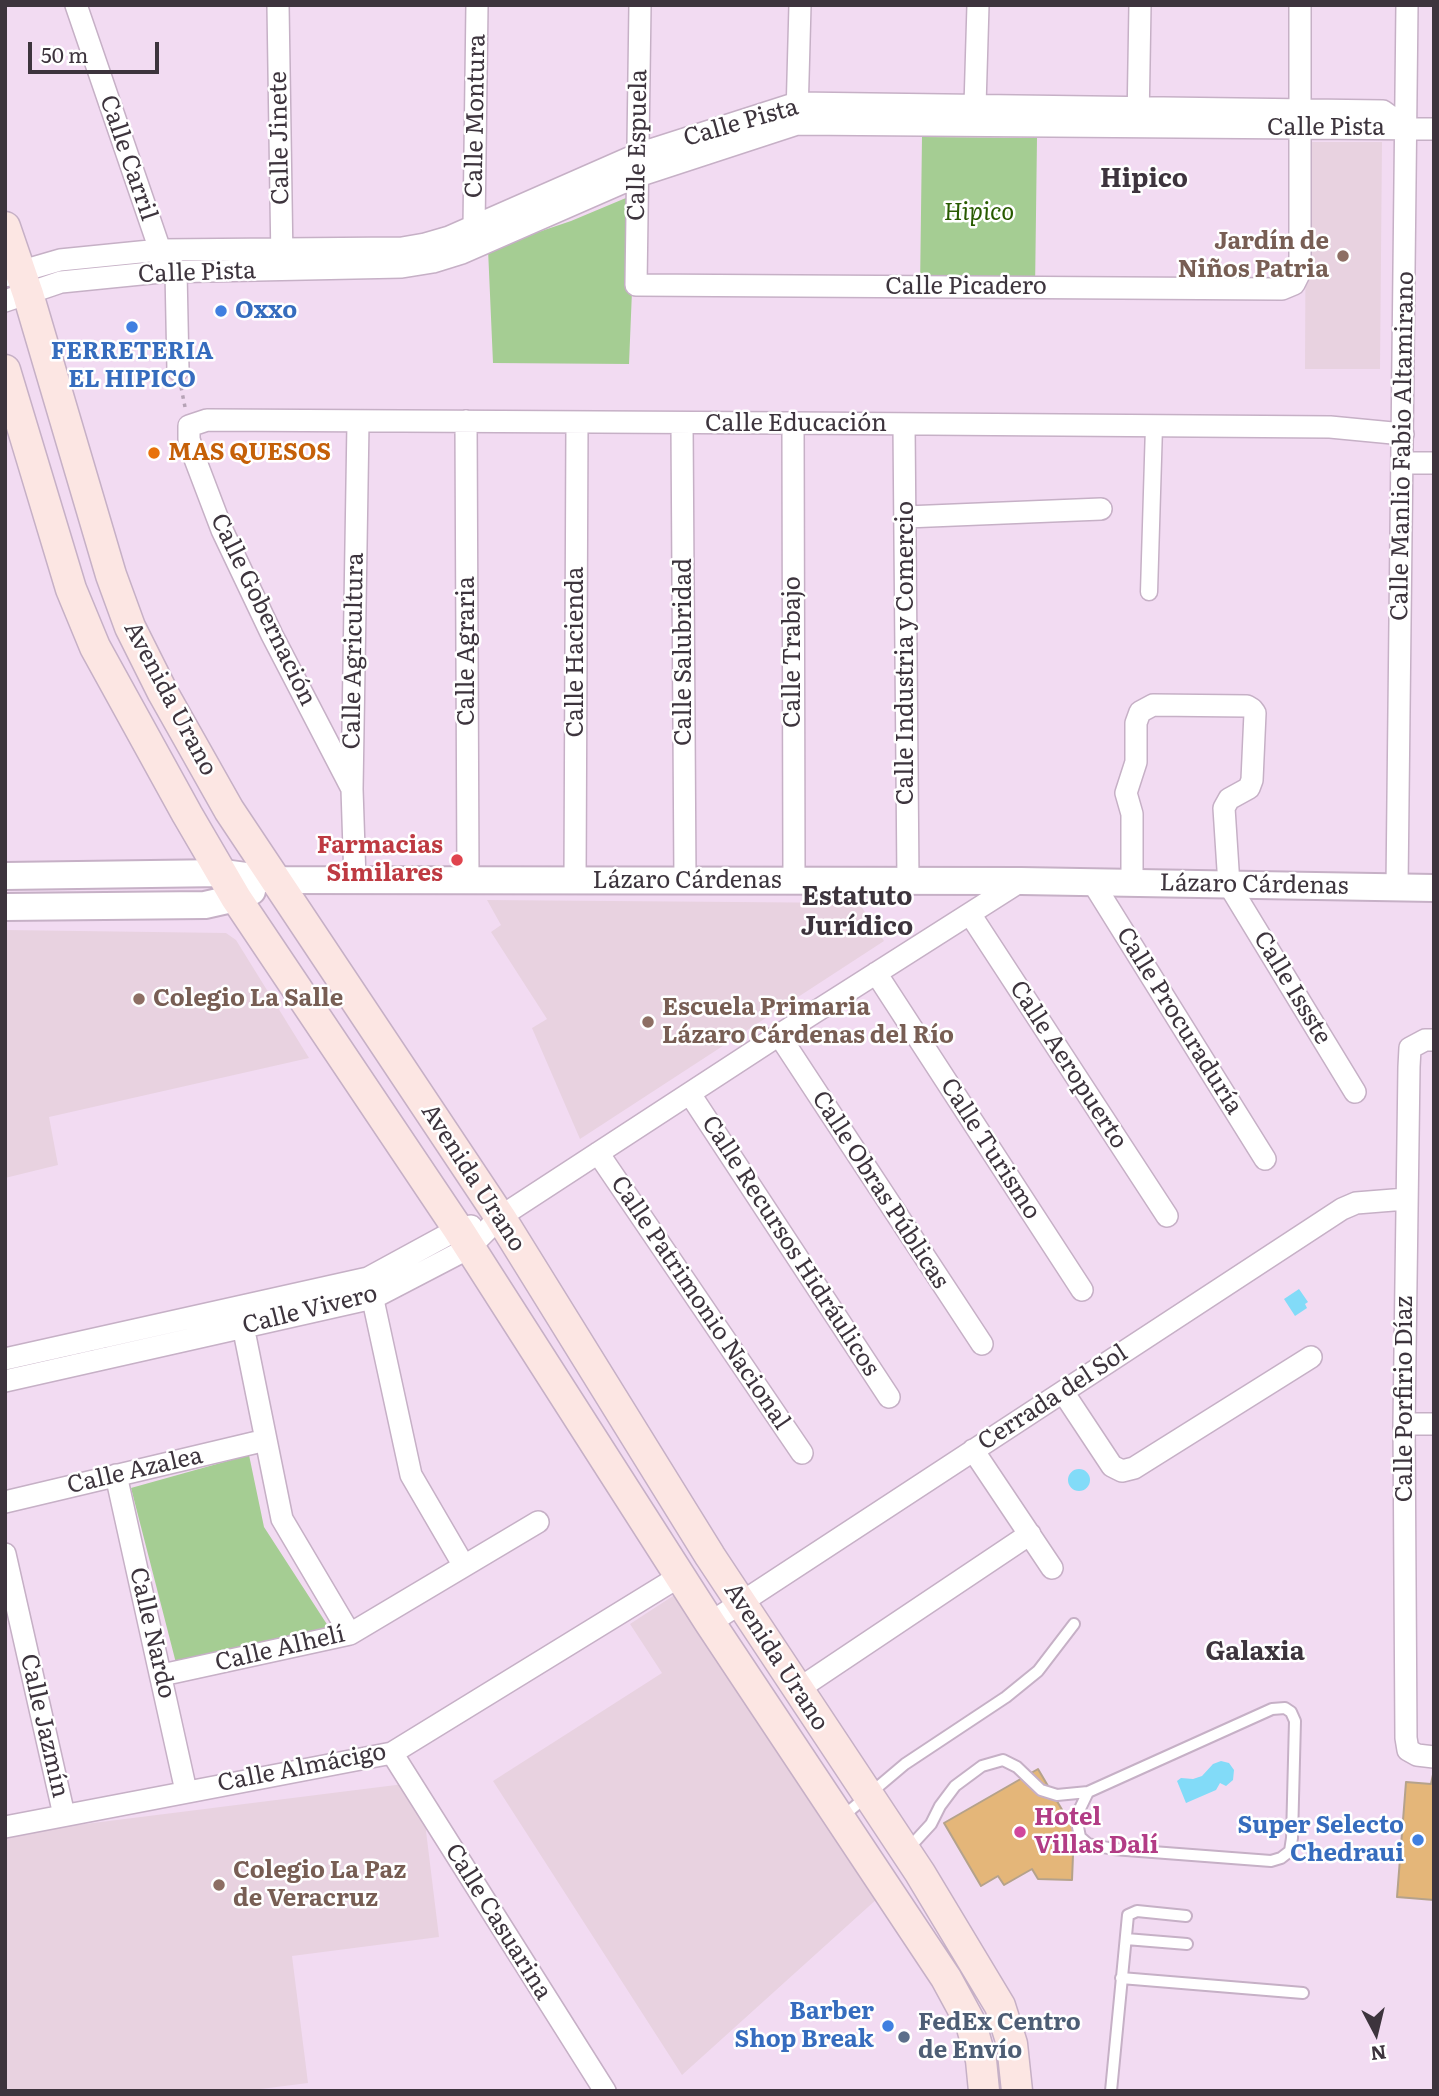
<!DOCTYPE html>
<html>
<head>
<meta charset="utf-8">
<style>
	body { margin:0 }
	#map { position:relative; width:1439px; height:2096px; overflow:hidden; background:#f2dbf2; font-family:Literata,serif }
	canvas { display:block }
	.frame { position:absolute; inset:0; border:7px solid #3d343d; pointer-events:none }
	.north { position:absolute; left:1341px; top:1998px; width:70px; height:70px; -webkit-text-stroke:5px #fff; paint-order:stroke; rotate:173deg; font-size:19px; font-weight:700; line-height:28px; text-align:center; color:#3d343d }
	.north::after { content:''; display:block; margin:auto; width:24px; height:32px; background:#3d343d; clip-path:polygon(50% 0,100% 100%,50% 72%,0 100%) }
	.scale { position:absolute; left:28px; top:42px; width:131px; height:32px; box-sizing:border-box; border:4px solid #3d343d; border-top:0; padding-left:9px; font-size:21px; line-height:24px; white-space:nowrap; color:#3d343d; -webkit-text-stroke:5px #fff; paint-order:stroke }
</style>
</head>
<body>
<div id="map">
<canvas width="1439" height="2096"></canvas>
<div class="frame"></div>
<div class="north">N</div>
<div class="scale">50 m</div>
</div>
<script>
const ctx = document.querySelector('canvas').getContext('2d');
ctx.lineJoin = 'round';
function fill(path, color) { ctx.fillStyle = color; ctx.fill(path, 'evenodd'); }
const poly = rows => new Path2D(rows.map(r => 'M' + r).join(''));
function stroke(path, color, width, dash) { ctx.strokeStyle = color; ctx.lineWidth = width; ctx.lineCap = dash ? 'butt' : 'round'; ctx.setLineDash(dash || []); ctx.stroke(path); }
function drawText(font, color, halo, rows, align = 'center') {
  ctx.font = font + ' Literata,serif'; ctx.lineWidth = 5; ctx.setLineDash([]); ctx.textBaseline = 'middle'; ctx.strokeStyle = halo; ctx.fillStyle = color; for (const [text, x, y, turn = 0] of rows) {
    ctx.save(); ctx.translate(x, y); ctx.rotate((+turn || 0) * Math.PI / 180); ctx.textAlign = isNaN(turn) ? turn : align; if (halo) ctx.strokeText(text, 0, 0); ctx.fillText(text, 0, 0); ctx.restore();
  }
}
const education = poly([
	[1306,142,1382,142,1380,369,1305,369],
	[487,900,859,903,884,941,580,1139,532,1028,547,1019,491,932,501,925],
	[5,930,226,933,236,940,309,1058,49,1117,58,1165,5,1178],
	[676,1594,878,1898,682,2075,493,1781,662,1673,630,1624],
	[420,1782,439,1937,292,1956,308,2083,245,2091,5,2091,5,1834]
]);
const green = poly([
	[922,137,1037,138,1035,290,920,289],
	[633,195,634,242,629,364,493,363,488,249,571,221],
	[249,1455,264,1527,330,1629,176,1663,131,1488]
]);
const water = poly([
	[1299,1289,1308,1302,1305,1304,1307,1308,1295,1316,1284,1299],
	'1068 1480a11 11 0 1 1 22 0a11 11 0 1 1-22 0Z',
	[1221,1761,1229,1763,1234,1770,1233,1780,1226,1786,1220,1783,1216,1790,1186,1803,1177,1781,1181,1778,1193,1779,1202,1776,1213,1764]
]);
const building = poly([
	[1038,1769,1074,1830,1072,1880,1038,1879,1032,1869,1004,1885,998,1876,981,1886,944,1823,1038,1769],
	[1434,1770,1434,1900,1397,1897,1406,1782,1431,1784,1434,1770]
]);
const path = poly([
	[181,387,185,407]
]);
const service = poly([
	[841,1818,905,1764,1006,1697,1038,1671,1074,1624],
	[908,1849,931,1824,940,1806,955,1786,982,1766,1003,1760,1017,1767,1041,1790,1057,1795,1088,1792,1272,1709,1285,1708,1291,1712,1295,1721,1292,1838,1290,1851,1281,1858,1271,1861,1113,1849,1088,1844,1080,1837,1076,1817,1088,1792],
	[1126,1939,1187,1944],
	[1121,1978,1303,1993],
	[1111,2091,1128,1915,1137,1911,1186,1916]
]);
const pedestrian = poly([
	[1149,592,1154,426]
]);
const minor = poly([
	[76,5,160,250,161,262],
	[278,5,282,262],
	[640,5,636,285,1282,289,1294,284,1300,272,1300,5],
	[975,106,978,5],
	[797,115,800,5],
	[1138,122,1140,5],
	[474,227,477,5],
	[176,271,178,370],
	[5,276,60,260,160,250,402,248,425,244,449,237,638,154,797,103,1383,111,1407,128],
	[5,301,61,282,161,272,402,267,433,262,462,253,638,176,797,124,1434,129],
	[466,421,468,880],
	[793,423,794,881],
	[682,424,685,881],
	[904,425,908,881],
	[1402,463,1434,463],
	[906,517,1101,509],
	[352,789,272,635,222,530,195,459,189,439,189,426,207,420,793,423,1330,427,1403,434],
	[355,880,352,789,358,423],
	[575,880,577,423],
	[1093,883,1265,1159],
	[1132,883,1132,814,1126,793,1136,762,1136,723,1140,712,1153,705,1247,706,1252,709,1255,713,1252,780,1249,788,1229,799,1224,808,1229,885,1355,1092],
	[1397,887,1407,5],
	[970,914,1167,1216],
	[876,973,1082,1290],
	[779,1035,982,1344],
	[1434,1040,1425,1040,1410,1048,1409,1067,1404,1424,1406,1738,1408,1750,1417,1755,1434,1757],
	[690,1094,889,1397],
	[598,1153,802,1453],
	[370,1286,411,1475,464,1566],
	[241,1316,282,1519,350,1634],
	[5,1359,368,1278,458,1229,471,1226],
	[5,1381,373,1298,469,1248,500,1217,779,1035,1021,881],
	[1063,1392,1112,1466,1122,1471,1134,1468,1311,1357],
	[1404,1424,1434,1424],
	[973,1450,1052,1568],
	[116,1475,186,1791],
	[5,1502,266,1440],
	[5,1554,64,1815],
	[710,1623,1342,1209,1356,1203,1406,1199],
	[162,1675,350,1634,538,1522],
	[797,1690,1030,1534],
	[392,1753,605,2091],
	[5,1827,392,1753,680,1576]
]);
const tertiary = poly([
	[5,876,223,873,276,880,1021,881,1434,888],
	[5,907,205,905,236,898,252,891]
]);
const secondary = poly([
	[5,227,28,294,111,575,130,627,163,693,229,810,500,1217,710,1556,920,1873,1000,2006,1012,2044,1017,2091],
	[5,370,71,589,95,647,187,814,236,898,458,1229,710,1623,946,1978,971,2024,981,2060,984,2091]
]);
const markers = [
	[1343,256,7,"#8d6e63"],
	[221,311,7,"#3f7fe0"],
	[132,327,7,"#3f7fe0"],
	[154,453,7,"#e8710a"],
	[457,860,7,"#e0444e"],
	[139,999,7,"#8d6e63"],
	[648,1022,7,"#8d6e63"],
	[1020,1832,7,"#d1479c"],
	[1418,1840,7,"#3f7fe0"],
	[219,1885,7,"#8d6e63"],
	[888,2026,7,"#3f7fe0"],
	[904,2037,7,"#5c6f8a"]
];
const streetNames = [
	["Calle Montura",476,116,-89],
	["Calle Pista",741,123,-16],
	["Calle Pista",1326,128],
	["Calle Jinete",280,138,-91],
	["Calle Espuela",638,145,-89],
	["Calle Carril",128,158,71],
	["Calle Pista",197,273,-2],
	["Calle Picadero",966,287],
	["Calle Educación",796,424],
	["Calle Manlio Fabio Altamirano",1403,446,-89],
	["Calle Gobernación",263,610,64],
	["Calle Agricultura",354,651,-89],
	["Calle Agraria",467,651,-90],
	["Calle Hacienda",576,652,-90],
	["Calle Salubridad",684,652,-90],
	["Calle Trabajo",793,652,-90],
	["Calle Industria y Comercio",906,653,-90],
	["Avenida Urano",170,699,62],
	["Lázaro Cárdenas",687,881],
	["Lázaro Cárdenas",1254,885,1],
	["Calle Issste",1292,988,59],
	["Calle Procuraduría",1179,1021,58],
	["Calle Aeropuerto",1068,1065,57],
	["Calle Turismo",990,1149,57],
	["Avenida Urano",473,1178,57],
	["Calle Obras Públicas",880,1190,57],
	["Calle Recursos Hidráulicos",790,1246,57],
	["Calle Patrimonio Nacional",700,1303,56],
	["Calle Vivero",310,1310,-14],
	["Cerrada del Sol",1053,1398,-33],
	["Calle Porfirio Díaz",1405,1399,-90],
	["Calle Azalea",135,1471,-13],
	["Calle Nardo",152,1633,77],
	["Calle Alhelí",280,1649,-13],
	["Avenida Urano",776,1657,57],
	["Calle Jazmín",44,1726,77],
	["Calle Almácigo",302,1768,-11],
	["Calle Casuarina",498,1922,58]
];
const parkNames = [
	["Hipico",979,213]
];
const educationNames = [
	["Jardín de",1329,242,"right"],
	["Niños Patria",1329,270,"right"],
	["Colegio La Salle",153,999],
	["Escuela Primaria",662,1008],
	["Lázaro Cárdenas del Río",662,1036],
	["Colegio La Paz",233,1871],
	["de Veracruz",233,1899]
];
const shopNames = [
	["Oxxo",235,311,"left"],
	["FERRETERIA",132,352,"center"],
	["EL HIPICO",132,380,"center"],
	["Super Selecto",1404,1826],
	["Chedraui",1404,1854],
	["Barber",874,2012],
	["Shop Break",874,2040]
];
const foodNames = [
	["MAS QUESOS",168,453]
];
const healthNames = [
	["Farmacias",443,846],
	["Similares",443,874]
];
const hotelNames = [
	["Hotel",1034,1818],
	["Villas Dalí",1034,1846]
];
const serviceNames = [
	["FedEx Centro",918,2023],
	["de Envío",918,2051]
];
const neighbourhoodNames = [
	["Hipico",1144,179],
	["Estatuto",857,897],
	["Jurídico",857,927],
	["Galaxia",1255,1652]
];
fill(education, '#e8d2e0');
fill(green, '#a5cd93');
fill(water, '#82dbf8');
fill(building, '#e4b679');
stroke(building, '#b5a28b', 2);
stroke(service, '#c6b0c6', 14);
stroke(pedestrian, '#c6b0c6', 19);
stroke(minor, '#c6b0c6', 24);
stroke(tertiary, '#c6b0c6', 30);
stroke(secondary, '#c6b0c6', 33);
stroke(path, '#b6a3b6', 3.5, [3.5, 5]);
stroke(service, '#fff', 10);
stroke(pedestrian, '#fff', 16);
stroke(minor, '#fff', 21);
stroke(tertiary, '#fff', 26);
stroke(secondary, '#fce6e3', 30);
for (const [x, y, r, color] of markers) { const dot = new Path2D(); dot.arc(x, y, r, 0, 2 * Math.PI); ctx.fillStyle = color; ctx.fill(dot); stroke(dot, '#fff', 2.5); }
drawText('24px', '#3d343d', '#fff', streetNames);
drawText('italic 24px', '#285a00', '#fff', parkNames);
drawText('bold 24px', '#785e54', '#fff', educationNames, 'left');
drawText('bold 24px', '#366cbe', '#fff', shopNames, 'right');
drawText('bold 24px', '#c56008', '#fff', foodNames, 'left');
drawText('bold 24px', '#be3a42', '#fff', healthNames, 'right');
drawText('bold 24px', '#b23c85', '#fff', hotelNames, 'left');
drawText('bold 24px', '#4e5e75', '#fff', serviceNames, 'left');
drawText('bold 26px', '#3d343d', '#fff', neighbourhoodNames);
</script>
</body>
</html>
